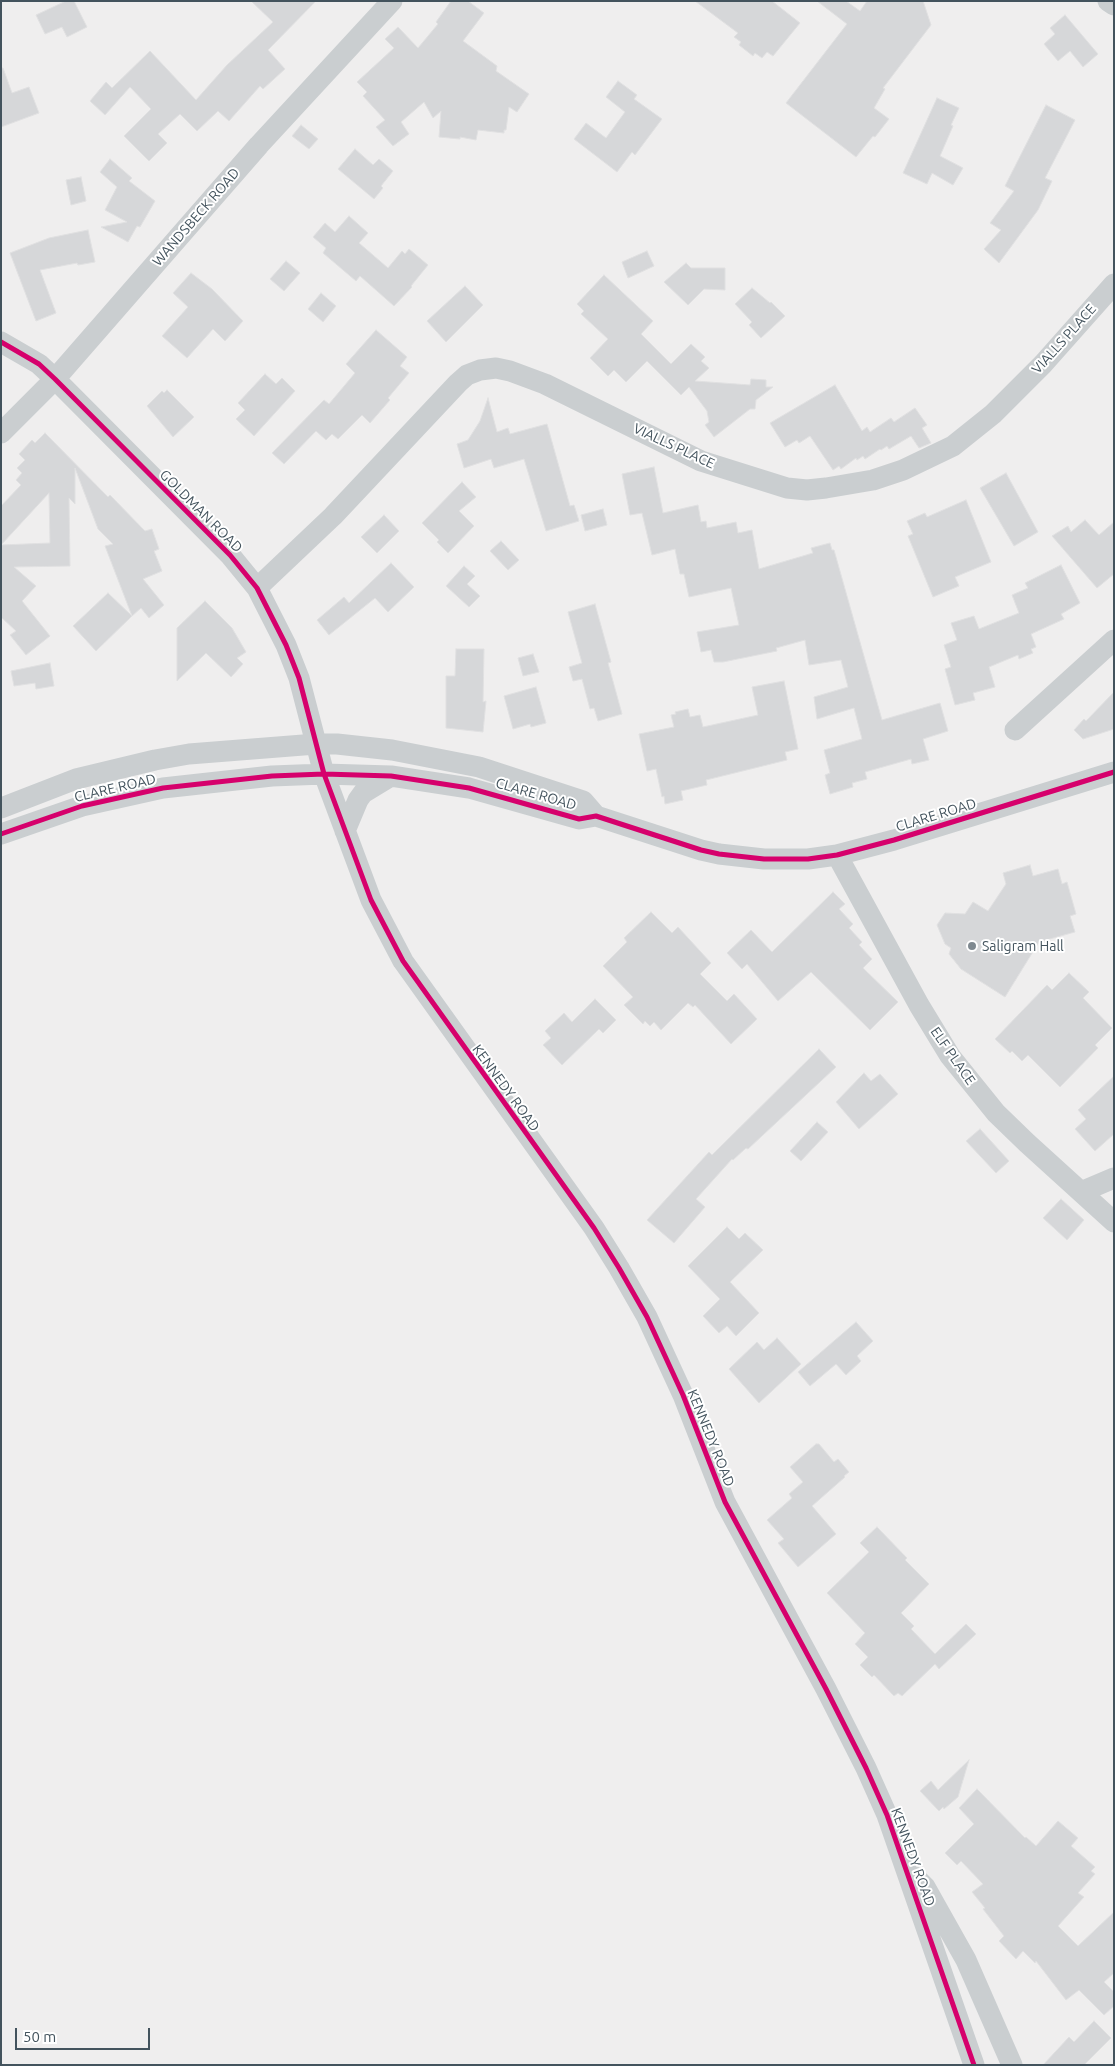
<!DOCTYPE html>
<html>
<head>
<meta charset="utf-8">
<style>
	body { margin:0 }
	#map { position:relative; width:1115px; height:2066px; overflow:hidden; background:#efeeee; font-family:Ubuntu,sans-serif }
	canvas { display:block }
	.frame { position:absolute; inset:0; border:2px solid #43535d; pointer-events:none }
	.scale { position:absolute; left:15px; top:2028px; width:135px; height:22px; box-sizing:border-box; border:2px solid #43535d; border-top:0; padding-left:6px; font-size:15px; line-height:18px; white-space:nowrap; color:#43535d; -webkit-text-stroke:4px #fff; paint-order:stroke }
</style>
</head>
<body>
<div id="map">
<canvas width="1115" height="2066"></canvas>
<div class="frame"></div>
<div class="scale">50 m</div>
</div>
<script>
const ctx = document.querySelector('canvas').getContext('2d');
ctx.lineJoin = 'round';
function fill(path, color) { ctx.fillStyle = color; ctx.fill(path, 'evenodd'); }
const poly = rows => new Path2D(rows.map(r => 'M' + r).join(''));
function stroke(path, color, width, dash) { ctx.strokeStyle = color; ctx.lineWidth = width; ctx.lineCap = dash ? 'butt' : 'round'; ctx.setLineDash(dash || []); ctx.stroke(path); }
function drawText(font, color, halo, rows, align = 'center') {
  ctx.font = font + ' Ubuntu,sans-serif'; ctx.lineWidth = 4; ctx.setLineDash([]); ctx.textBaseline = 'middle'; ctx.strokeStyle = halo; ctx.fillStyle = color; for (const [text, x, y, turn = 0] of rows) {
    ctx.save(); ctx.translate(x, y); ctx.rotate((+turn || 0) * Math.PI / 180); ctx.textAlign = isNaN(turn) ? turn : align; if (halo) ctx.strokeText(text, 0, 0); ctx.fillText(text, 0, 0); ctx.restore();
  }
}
const building = poly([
	[66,1,74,1,87,27,67,37,62,27,45,34,36,15,66,1],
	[251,1,316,1,268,50,285,69,263,89,260,86,229,121,218,111,197,131,180,114,158,134,167,143,149,161,124,136,151,109,130,87,105,115,90,101,106,82,112,88,150,51,196,100,227,65,273,22,251,1],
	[451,1,468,1,484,13,463,41,497,66,496,71,529,94,517,112,509,107,506,130,504,130,504,133,478,130,476,140,460,137,460,139,439,137,441,111,433,118,424,102,401,122,409,134,393,146,376,127,385,120,363,96,367,92,357,82,394,48,385,39,398,27,418,48,438,24,436,22,451,1],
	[695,1,772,1,800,23,773,56,767,52,762,58,755,53,753,56,739,45,741,42,734,37,738,33,695,1],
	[817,1,846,1,860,11,867,1,923,1,931,25,883,88,885,89,874,108,889,119,875,137,873,136,856,157,786,103,847,24,817,1],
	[1065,15,1098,54,1083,67,1070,51,1058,61,1044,44,1055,34,1050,28,1065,15],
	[1,68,3,68,12,93,29,87,39,113,1,127,1,68],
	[618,81,637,95,634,99,662,119,635,155,632,152,617,172,574,139,586,123,606,138,625,112,606,97,618,81],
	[937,98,959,108,951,125,953,126,940,156,963,168,953,185,932,173,927,184,903,173,937,98],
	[1046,105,1075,120,1045,178,1052,181,1038,210,999,263,984,249,1001,230,990,223,1014,191,1005,186,1046,105],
	[301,125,318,139,309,149,292,136,301,125],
	[355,149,373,165,379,159,393,171,381,186,383,188,374,199,338,169,355,149],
	[110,159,132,178,129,181,155,201,140,227,137,226,128,242,101,227,127,222,105,210,117,187,100,172,110,159],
	[81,177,86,201,71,205,66,180,81,177],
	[349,216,368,233,359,243,388,268,402,251,405,254,409,249,428,265,411,286,412,287,394,306,360,276,356,281,323,253,326,248,313,237,325,223,335,232,349,216],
	[88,230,95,262,78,265,77,263,40,270,56,313,36,321,10,253,49,238,88,230],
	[647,251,654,266,628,278,622,262,647,251],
	[286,261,300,273,284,291,270,279,286,261],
	[686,263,691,268,725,268,725,290,704,289,688,305,664,282,686,263],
	[191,273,212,289,243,321,225,341,213,329,187,358,162,336,188,307,173,293,191,273],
	[604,275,653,321,641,334,671,364,691,344,705,357,701,361,709,368,695,381,750,385,751,379,766,380,766,387,773,387,756,400,755,409,750,409,714,437,705,425,709,422,707,411,689,387,681,395,647,361,626,382,614,370,608,376,590,358,608,339,581,314,584,311,577,304,604,275],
	[465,286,483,305,446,342,427,321,465,286],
	[752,288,770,303,771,302,785,316,761,338,749,325,752,322,735,304,752,288],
	[321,293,336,306,323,322,308,309,321,293],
	[376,330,407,357,400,366,409,373,388,398,390,400,370,423,362,415,338,439,332,434,326,440,316,431,284,464,272,453,324,400,329,404,355,373,346,364,376,330],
	[265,374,276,384,282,378,295,391,254,436,236,419,245,410,238,403,265,374],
	[835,385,862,431,867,427,870,432,891,418,894,422,915,408,927,425,922,428,931,443,919,448,911,436,889,449,887,446,881,450,880,449,865,459,863,456,857,460,856,458,841,469,839,466,833,470,810,436,799,443,797,440,785,447,770,423,835,385],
	[167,390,194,417,173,437,147,406,162,391,164,393,167,390],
	[488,398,497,432,508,428,510,434,547,424,570,506,574,505,579,521,546,531,524,459,494,468,491,459,464,468,457,444,468,440,480,421,488,398],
	[45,433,108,497,110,495,145,531,152,529,159,549,154,551,162,571,143,579,164,605,149,618,141,608,132,616,105,546,113,544,98,529,75,468,75,504,69,498,70,566,14,567,36,586,22,601,50,636,26,655,10,635,16,631,1,617,1,506,21,485,16,480,22,473,17,468,25,460,19,454,32,440,35,443,45,433],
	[49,493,50,543,1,545,49,493],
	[654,467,663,513,698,505,701,522,706,521,707,528,736,522,738,533,752,530,759,569,813,553,811,548,830,543,832,550,834,550,882,720,940,703,948,731,923,739,929,760,912,764,911,759,865,772,867,779,852,783,853,787,830,794,825,775,830,773,824,750,862,739,854,708,817,719,814,697,848,687,841,660,809,665,805,640,776,648,777,651,723,662,714,662,711,650,701,652,697,632,739,625,731,588,689,597,684,574,680,574,675,549,652,555,642,513,630,515,622,474,654,467],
	[1006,473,1038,532,1014,546,980,488,1006,473],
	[462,482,476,497,459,511,474,526,448,553,437,542,439,540,422,523,462,482],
	[966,500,991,562,955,577,959,586,933,597,908,536,913,534,907,521,925,513,927,517,966,500],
	[603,509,607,525,585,531,581,515,603,509],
	[384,515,399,531,377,553,361,537,384,515],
	[1085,520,1099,535,1114,522,1114,574,1097,588,1052,536,1068,526,1071,532,1085,520],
	[501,541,519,560,508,570,490,551,501,541],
	[391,563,414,587,388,612,375,598,329,635,317,620,344,597,349,603,391,563],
	[1061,565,1080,603,1061,614,1064,619,1031,634,1036,647,1031,649,1033,653,1019,659,1018,655,989,667,995,687,973,693,975,700,955,705,945,669,951,667,944,645,957,640,951,623,974,616,979,629,1019,613,1012,595,1028,588,1025,583,1061,565],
	[464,566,475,576,467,584,480,596,469,607,446,586,464,566],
	[108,593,132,616,96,651,73,626,108,593],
	[205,601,232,628,246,652,237,658,243,664,231,677,206,653,177,681,177,628,205,601],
	[595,604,611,662,608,663,622,714,598,721,594,708,590,709,582,679,573,681,569,667,582,663,568,612,595,604],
	[456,649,484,649,483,702,486,701,483,732,446,728,446,676,455,676,456,649],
	[533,654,539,672,523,676,518,658,533,654],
	[50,663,54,686,36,689,35,683,14,686,11,671,50,663],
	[784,681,798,749,785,752,787,760,706,780,707,785,681,791,683,800,665,804,664,796,662,797,656,769,647,771,639,734,674,727,671,715,676,714,675,712,688,709,690,717,700,715,703,727,758,715,752,687,784,681],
	[536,687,546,723,531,727,530,724,513,729,504,696,536,687],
	[1114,692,1114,729,1083,739,1074,730,1084,719,1086,721,1114,692],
	[1030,865,1033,876,1058,869,1062,884,1067,882,1076,914,1070,916,1075,932,1039,942,1005,997,961,969,949,954,951,948,945,944,937,925,945,913,965,914,973,902,988,911,1006,884,1003,873,1030,865],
	[833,892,845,904,839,909,853,924,849,928,862,942,859,945,872,959,863,968,898,1002,870,1030,811,972,778,1001,747,964,742,969,727,953,751,930,772,952,833,892],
	[651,912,672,933,678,927,711,963,700,974,727,1001,734,994,757,1019,731,1044,695,1005,693,1007,688,1003,661,1030,654,1022,650,1026,645,1021,643,1024,624,1005,633,997,603,966,627,942,624,938,651,912],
	[1069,973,1089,992,1083,998,1112,1028,1095,1045,1098,1048,1060,1087,1028,1055,1022,1061,1012,1051,1010,1053,995,1039,1047,985,1052,990,1069,973],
	[595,999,616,1020,603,1033,599,1029,562,1065,543,1045,551,1038,545,1031,564,1013,572,1022,595,999],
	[819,1049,836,1067,748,1149,746,1148,733,1160,732,1159,696,1199,705,1207,674,1243,647,1220,709,1152,712,1155,819,1049],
	[864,1073,871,1081,880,1074,898,1094,859,1129,836,1102,864,1073],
	[1114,1076,1114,1134,1095,1151,1075,1129,1086,1119,1078,1110,1114,1076],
	[817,1122,828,1132,801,1161,790,1151,817,1122],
	[980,1129,1009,1161,996,1173,966,1141,980,1129],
	[1061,1199,1084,1220,1067,1240,1043,1218,1061,1199],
	[727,1227,739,1239,745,1233,763,1250,730,1282,759,1313,736,1336,727,1326,719,1333,703,1316,720,1299,688,1266,727,1227],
	[856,1322,873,1341,857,1356,861,1361,846,1375,836,1364,810,1386,798,1372,856,1322],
	[777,1338,801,1364,759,1403,729,1369,757,1342,764,1350,777,1338],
	[816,1444,819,1444,834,1462,838,1459,849,1472,844,1476,845,1477,812,1506,836,1534,798,1567,778,1543,784,1539,767,1520,792,1498,789,1494,803,1482,790,1467,816,1444],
	[877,1527,907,1558,905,1560,929,1584,901,1613,914,1626,911,1629,935,1654,966,1624,976,1634,939,1669,935,1664,902,1696,898,1693,894,1696,874,1675,872,1677,860,1665,868,1657,855,1644,865,1633,827,1593,869,1552,860,1543,877,1527],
	[969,1760,958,1797,944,1809,943,1807,939,1811,920,1791,931,1781,938,1790,969,1760],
	[977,1789,1025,1838,1026,1837,1036,1846,1058,1821,1078,1838,1071,1846,1095,1867,1091,1871,1095,1874,1078,1893,1084,1897,1058,1926,1078,1946,1114,1912,1114,1973,1104,1982,1114,1992,1114,2006,1104,2015,1079,1990,1066,2000,1036,1961,1035,1963,1023,1951,1016,1959,999,1941,1004,1936,983,1909,985,1908,972,1892,983,1884,961,1861,957,1865,945,1853,974,1824,959,1808,977,1789],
	[1094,2021,1111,2038,1084,2065,1043,2065,1069,2037,1074,2042,1094,2021]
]);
const minor = poly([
	[1108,1,1114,5],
	[1,342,39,364,55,379,230,555,257,588,286,645,299,678,324,774,371,900,403,961,594,1228,619,1268,647,1317,683,1395,725,1502,826,1689,866,1768,887,1815,974,2065],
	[1,433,55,379,259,145,392,1],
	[257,588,333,516,458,383,467,375,480,370,496,368,510,371,545,384,701,461,787,488,807,490,826,488,873,480,903,470,953,446,993,414,1043,364,1114,284],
	[1015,730,1114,640],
	[1,808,76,779,155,760,189,754,316,744,337,744,392,750,479,767,583,801,596,816],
	[345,831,358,800,363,793,391,776],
	[1,834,82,806,163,788,272,776,324,774,391,776,469,788,579,819,596,816,701,850,719,854,764,859,808,859,837,855,894,840,1114,772],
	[837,855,919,1005,950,1056,996,1113,1027,1143,1114,1222],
	[1081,1192,1114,1178],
	[915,1877,925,1887,966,1960,1012,2065]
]);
const cycleway = poly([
	[1,342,39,364,55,379,230,555,257,588,286,645,299,678,324,774,371,900,403,961,594,1228,619,1268,647,1317,683,1395,725,1502,826,1689,866,1768,887,1815,974,2065],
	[1,834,82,806,163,788,272,776,324,774,391,776,469,788,579,819,596,816,701,850,719,854,764,859,808,859,837,855,894,840,1114,772]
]);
const markers = [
	[972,946,5,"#7f8990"]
];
const streetNames = [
	["WANDSBECK ROAD",196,217,-49],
	["VIALLS PLACE",1064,339,-48],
	["VIALLS PLACE",674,446,25],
	["GOLDMAN ROAD",201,511,45],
	["CLARE ROAD",115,788,-13],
	["CLARE ROAD",536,794,16],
	["CLARE ROAD",936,815,-17],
	["ELF PLACE",953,1056,55],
	["KENNEDY ROAD",506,1088,54],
	["KENNEDY ROAD",711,1438,68],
	["KENNEDY ROAD",913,1857,70]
];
const poiNames = [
	["Saligram Hall",982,946]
];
fill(building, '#d6d7d9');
stroke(building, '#e0e0e1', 1);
stroke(minor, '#caced0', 21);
stroke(cycleway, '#d6006c', 5);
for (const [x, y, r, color] of markers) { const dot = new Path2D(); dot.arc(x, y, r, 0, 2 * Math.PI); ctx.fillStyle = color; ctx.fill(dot); stroke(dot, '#fff', 2); }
drawText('14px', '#43535d', '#fff', streetNames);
drawText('14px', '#43535d', '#fff', poiNames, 'left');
</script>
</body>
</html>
